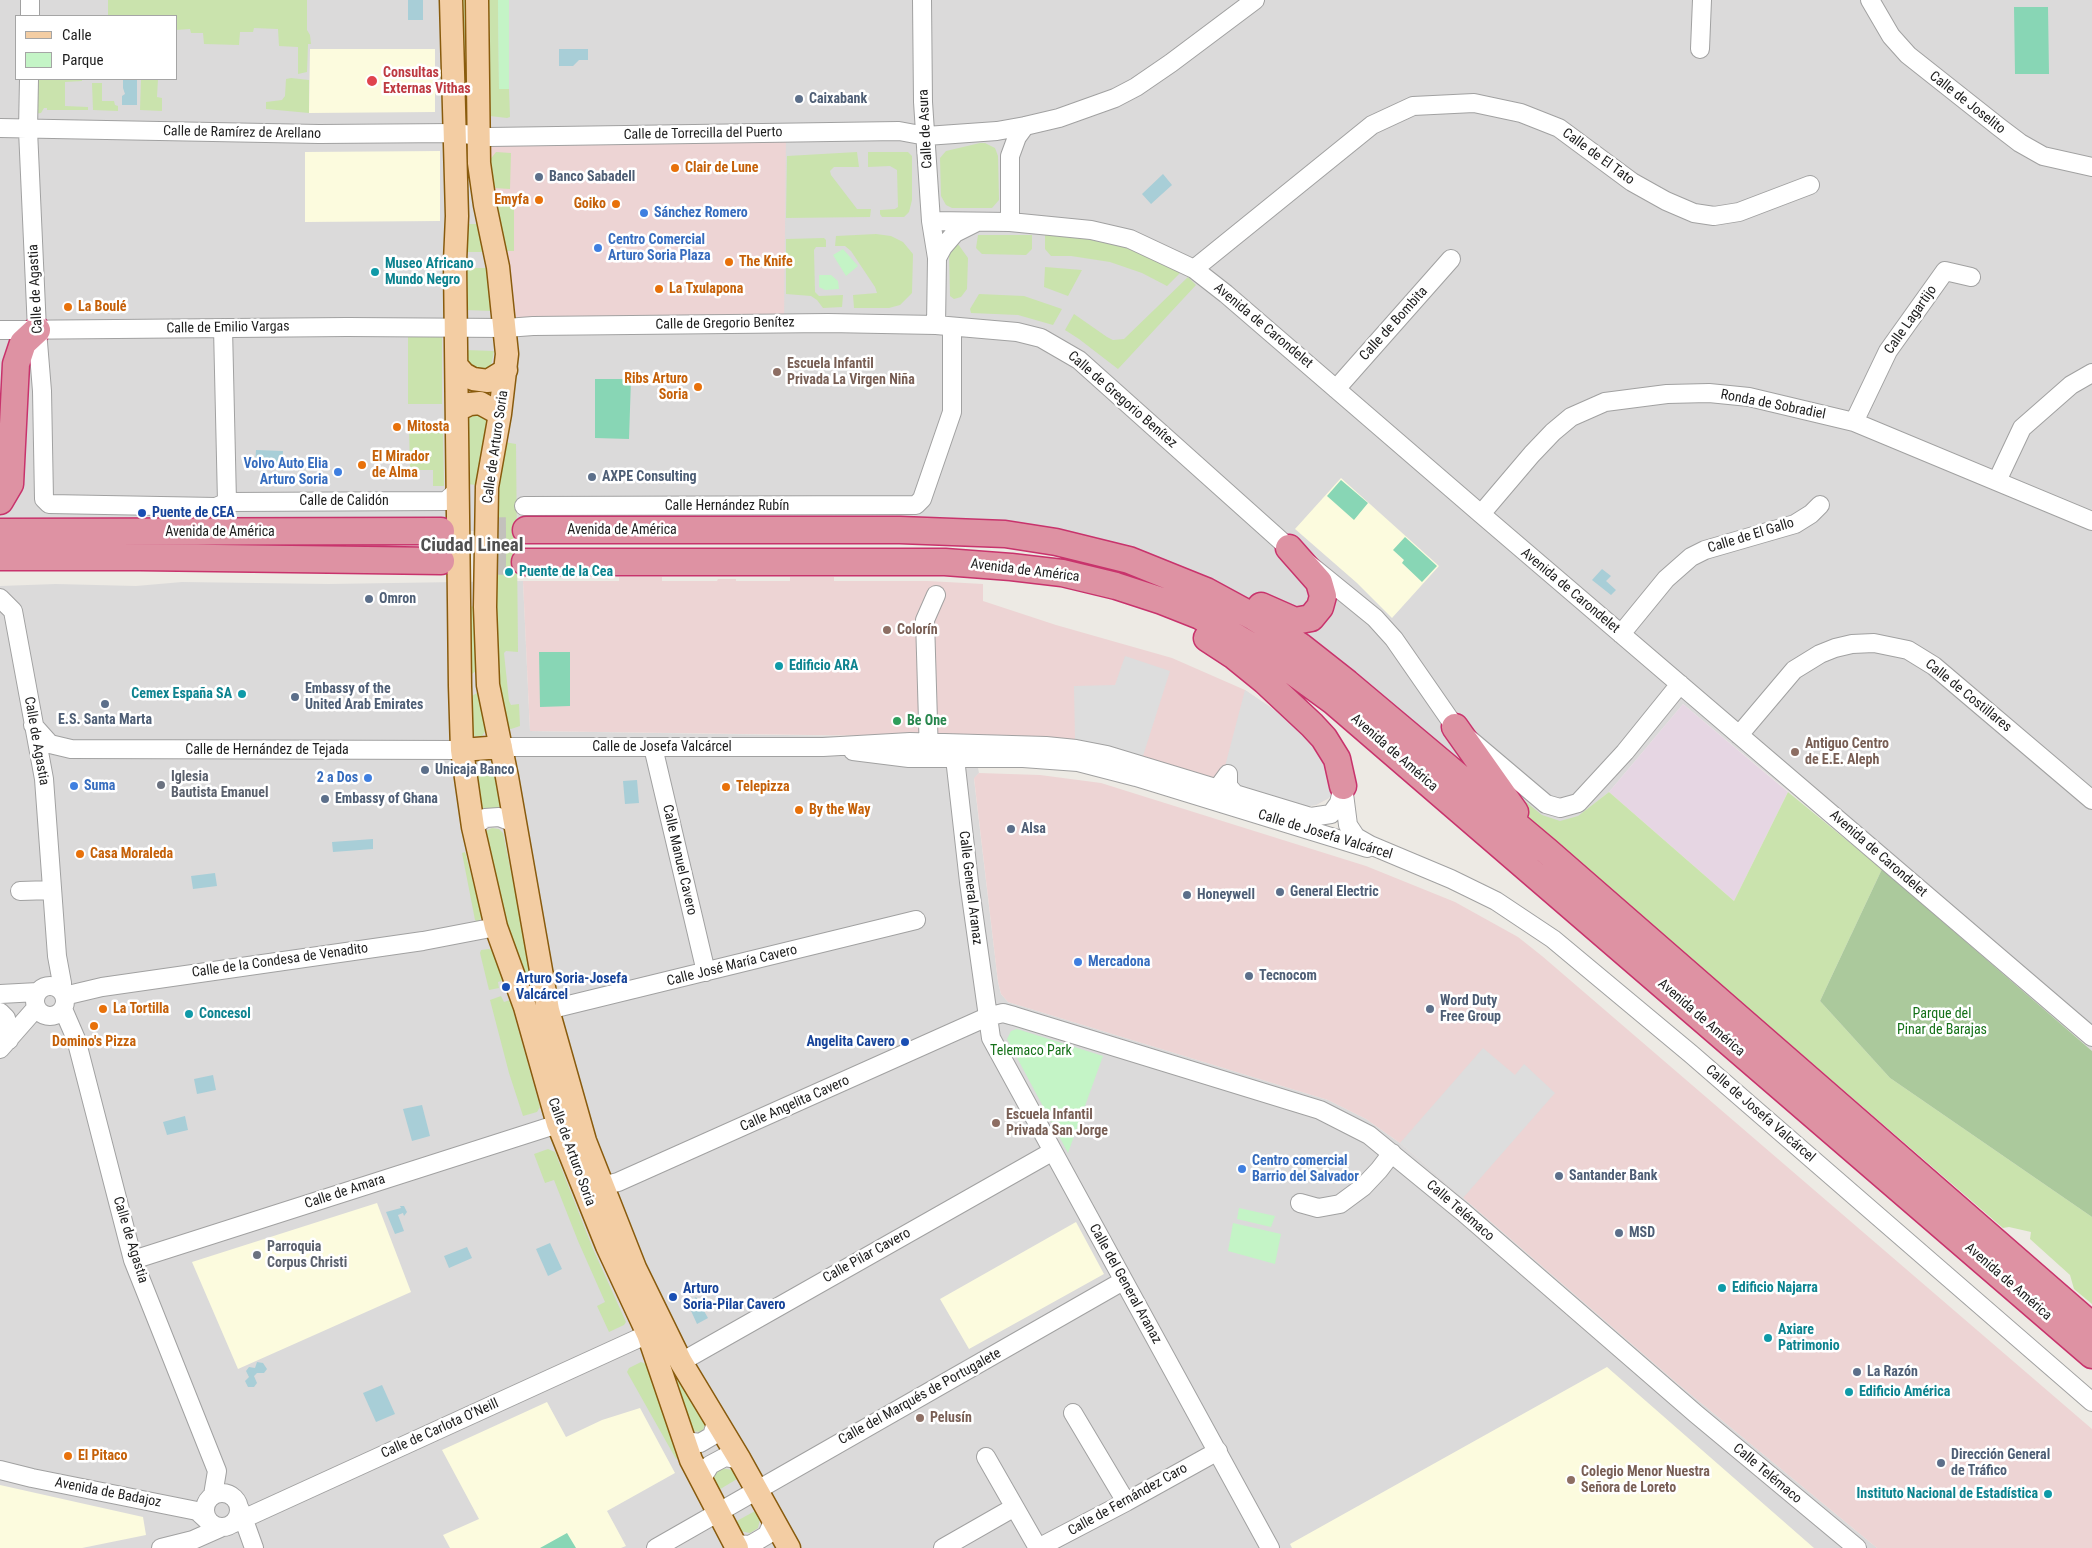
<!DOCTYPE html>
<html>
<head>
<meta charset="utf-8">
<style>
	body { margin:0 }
	#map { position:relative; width:2092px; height:1548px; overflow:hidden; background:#edeae4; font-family:"Roboto Condensed",sans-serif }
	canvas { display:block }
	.legend { position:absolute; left:15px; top:15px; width:162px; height:65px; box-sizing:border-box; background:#fff; border:1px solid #a5a5a5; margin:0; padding:6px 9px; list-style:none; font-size:15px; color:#1d1d1d }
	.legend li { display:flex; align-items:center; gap:10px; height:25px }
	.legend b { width:25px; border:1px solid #a5a5a5 }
</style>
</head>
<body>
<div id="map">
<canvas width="2092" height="1548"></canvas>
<ul class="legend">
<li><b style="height:6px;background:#f3cda3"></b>Calle</li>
<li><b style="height:14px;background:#c4f4c6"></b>Parque</li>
</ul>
</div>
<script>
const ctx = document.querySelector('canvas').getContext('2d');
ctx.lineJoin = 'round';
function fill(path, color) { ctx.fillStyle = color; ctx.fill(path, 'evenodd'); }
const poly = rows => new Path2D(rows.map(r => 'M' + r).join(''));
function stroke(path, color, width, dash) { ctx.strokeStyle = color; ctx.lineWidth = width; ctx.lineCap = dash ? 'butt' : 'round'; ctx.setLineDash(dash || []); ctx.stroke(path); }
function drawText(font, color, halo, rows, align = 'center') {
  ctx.font = font + ' "Roboto Condensed",sans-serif'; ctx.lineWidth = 5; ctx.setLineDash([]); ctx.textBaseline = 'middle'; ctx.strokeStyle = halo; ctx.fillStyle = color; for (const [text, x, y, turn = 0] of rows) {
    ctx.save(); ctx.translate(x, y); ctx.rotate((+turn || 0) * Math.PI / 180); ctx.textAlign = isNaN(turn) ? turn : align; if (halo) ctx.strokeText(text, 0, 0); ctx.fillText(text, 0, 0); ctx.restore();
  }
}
const residential = poly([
	[0,0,2092,0,2092,1051,1882,869,1683,704,1609,792,1585,811,1547,851,1347,683,1129,560,900,530,0,532],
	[16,16,176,16,176,79,16,79],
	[523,581,530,731,972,738,979,773,974,779,998,982,1001,994,1008,1002,1328,1100,1366,1119,1400,1143,1678,1384,1877,1548,0,1548,0,586,56,584,136,586,182,582,329,584]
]);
const commercial = poly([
	[786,133,784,324,506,328,498,267,489,137],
	[619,577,662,577,662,581,717,581,718,579,736,579,736,581,790,581,790,577,834,577,834,581,928,581,983,584,983,601,1056,625,1172,658,1245,690,1276,711,1329,798,1316,805,1021,738,530,731,523,581,619,581],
	[979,773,1040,775,1101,783,1366,866,1455,902,1518,937,1542,956,2092,1429,2092,1548,1877,1548,1678,1384,1400,1143,1366,1119,1328,1100,1008,1002,1001,994,998,982,974,778]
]);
const industrial = poly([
	[1683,704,1788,792,1734,901,1609,792]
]);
const education = poly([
	[310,49,435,49,435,112,309,113],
	[440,151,440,221,305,222,305,152],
	[1341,478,1439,566,1392,618,1357,583,1295,529],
	[377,1203,411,1292,238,1369,192,1262],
	[1076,1222,1104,1274,969,1349,940,1299],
	[1607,1367,1814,1548,1292,1548,1290,1544],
	[547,1402,566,1437,602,1420,640,1408,675,1473,607,1511,626,1546,621,1548,450,1548,443,1535,479,1519,442,1450],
	[0,1485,143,1517,146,1535,82,1548,0,1548]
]);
const grass = poly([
	[108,0,307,0,307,30,310,35,311,44,308,44,307,72,298,74,298,47,279,46,278,29,254,28,253,32,240,32,239,45,204,44,203,33,191,33,190,29,176,30,176,16,108,16],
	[459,0,469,0,469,108,467,110,465,109],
	[489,0,498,0,499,89,509,89,510,117,507,118,490,116],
	[291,78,309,80,309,113,266,109,266,102,282,100,285,96,286,79],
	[33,79,82,79,82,81,65,82,65,106,88,107,88,110,47,110,47,108,44,108,41,113,33,114],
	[141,79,158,79,157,97,162,98,162,111,140,110],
	[92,83,102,83,102,101,114,101,115,105,118,106,118,111,93,110],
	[980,143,985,143,995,148,998,156,999,200,992,208,952,208,946,205,941,196,940,158,946,151],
	[496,152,511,153,510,189,494,188,489,161],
	[857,152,859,167,834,167,830,171,831,175,857,209,871,209,870,217,786,218,787,156],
	[868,152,908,152,912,156,912,200,909,212,904,217,882,217,880,214,880,210,895,209,898,207,897,170,890,166,868,167],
	[499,204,513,204,514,205,514,251,507,251,506,249,497,206],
	[467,224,478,224,486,252,465,252],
	[876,234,891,236,903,242,913,254,912,293,900,305,889,308,854,308,853,295,877,293,875,287,851,251,845,246,835,246,836,236],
	[978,235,1032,235,1032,249,1026,255,982,254,976,248],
	[1045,235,1072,236,1116,245,1136,251,1181,272,1167,286,1142,273,1110,262,1071,256,1051,256,1045,249],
	[824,238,826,240,826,247,816,247,814,250,815,292,819,296,843,295,842,307,823,308,817,300,811,296,786,294,786,239],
	[958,244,968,258,967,289,961,297,954,299,950,296,949,253],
	[1045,267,1082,270,1068,296,1044,287],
	[465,268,490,268,492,311,465,310],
	[1188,277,1196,285,1118,369,1079,339,1065,330,1074,314,1107,337,1113,340,1124,339],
	[979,294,1024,296,1062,309,1053,325,1018,315,971,313,970,309],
	[408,337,442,337,442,404,408,404],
	[465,350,494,351,491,366,487,370,468,367],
	[470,411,488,416,477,485,466,484,466,414],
	[409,430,443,430,444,486,433,486,433,470,410,470],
	[504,442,516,444,518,652,506,651,504,653,509,701,511,705,519,704,520,726,508,730,496,667,494,498],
	[469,606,476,607,477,670,472,674,470,673],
	[477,693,481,696,487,729,482,736,475,736,472,733,470,697],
	[479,767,493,768,500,807,497,811,480,814,475,768],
	[1500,781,1542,815,1560,821,1578,816,1609,792,1734,901,1788,792,1882,869,1820,1001,1890,1078,2092,1217,2092,1304,2074,1289,2070,1275,2030,1239,2031,1232,2009,1227,2003,1228,1556,842,1530,818],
	[492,828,499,829,503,833,543,1029,504,921,484,832],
	[465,852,481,912,481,918,478,922,475,920,462,853],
	[489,949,493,951,504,980,498,982,499,988,489,990,480,953,481,950],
	[501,996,504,1002,510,1000,540,1107,537,1112,523,1116,509,1073,490,1000],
	[570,1131,706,1423,703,1430,700,1432,692,1431],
	[548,1149,555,1152,593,1249,626,1322,624,1325,609,1332,597,1306,605,1302,578,1241,554,1180,545,1183,534,1154],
	[641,1362,646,1364,652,1381,679,1456,676,1459,627,1372,629,1368],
	[721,1468,732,1470,736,1473,737,1479,717,1491,712,1478,714,1473],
	[755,1511,757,1511,760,1519,758,1528,750,1533,739,1531,735,1522]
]);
const forest = poly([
	[1882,869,2092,1051,2092,1217,1890,1078,1820,1001]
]);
const park = poly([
	[498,0,509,0,509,89,499,89],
	[843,249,858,266,846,276,833,255],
	[819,275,831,275,838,281,839,289,825,290,819,287],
	[1017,1029,1103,1056,1068,1153,1007,1039,1011,1031],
	[1239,1208,1275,1216,1271,1227,1237,1219],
	[1233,1223,1281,1234,1275,1264,1228,1251]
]);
const pitch = poly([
	[2014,7,2048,7,2049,74,2015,74],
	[595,379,631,379,629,439,595,438],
	[1341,480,1368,503,1354,520,1327,496],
	[1405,537,1437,566,1422,582,1402,563,1404,560,1393,550],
	[539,652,570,652,570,706,540,707],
	[567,1533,576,1548,540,1548]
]);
const parking = poly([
	[1125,656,1170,671,1143,756,1101,744,1075,740,1074,686,1115,685],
	[1245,690,1276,711,1313,743,1329,762,1335,790,1329,798,1316,805,1305,807,1237,787,1237,778,1223,774],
	[1483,1048,1515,1075,1524,1064,1555,1093,1463,1198,1400,1143]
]);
const water = poly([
	[408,0,423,0,423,20,408,20],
	[559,49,588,49,588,60,579,60,573,66,559,66],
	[123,80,137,80,137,105,122,105,122,96,125,94,123,88],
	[1163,174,1172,185,1151,204,1142,194],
	[256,450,283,451,282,464,255,464],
	[1602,569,1611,576,1606,581,1616,590,1611,595,1592,580],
	[637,780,639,803,625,804,623,781],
	[373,839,373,849,333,852,332,842],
	[215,873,217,886,193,889,191,876],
	[213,1075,216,1090,197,1094,194,1079],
	[422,1105,430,1136,412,1141,403,1109],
	[185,1116,188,1130,167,1135,163,1122],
	[400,1206,404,1206,407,1212,404,1216,403,1213,398,1215,404,1231,395,1234,386,1212,401,1208],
	[550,1243,562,1269,548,1276,536,1249],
	[467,1247,472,1258,449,1268,444,1256],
	[696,1297,708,1318,697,1324,687,1302],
	[257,1362,263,1363,267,1369,264,1373,257,1373,254,1376,257,1383,254,1387,248,1387,245,1381,249,1377,246,1371,249,1367,255,1368],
	[382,1385,395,1414,376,1422,363,1393]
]);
const highwayTunnel = poly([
	[441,531,526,530],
	[441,561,525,562]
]);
const minor = poly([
	[922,0,923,102,931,221,937,258,943,247,955,233,975,223],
	[1870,0,1891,36,1908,55,1999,127,2020,143,2043,156,2092,167],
	[30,16,30,0],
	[1700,49,1702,0],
	[29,79,28,130,37,330,42,391,44,499,49,504,216,507,227,502,446,501,458,490],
	[0,128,319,134,455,133,489,137,899,131,926,136,997,131,1025,126,1059,118,1115,98,1136,87,1171,63,1255,0],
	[931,221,1010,222,1091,230,1130,239,1194,269,1226,294,1481,514,2092,1037],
	[1010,222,1010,156,1017,137,1025,126],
	[1194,269,1372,125,1413,106,1474,103,1521,113,1559,128,1632,182,1666,201,1694,213,1714,216,1739,212,1810,185],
	[936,325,937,258],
	[223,328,227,502],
	[0,330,347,327,506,328,533,326,828,323,936,325,1017,332,1041,338,1079,360,1289,548,1375,618,1394,639,1455,727,1546,804,1560,808,1578,803,1625,752,1680,684],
	[1336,389,1451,259],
	[1854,422,1888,351,1945,271,1971,277],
	[1997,481,2022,428,2071,385,2092,373],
	[524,506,916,505,922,499,952,412,952,327],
	[1481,514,1532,454,1553,432,1571,417,1605,402,1667,394,1709,393,1749,397,1854,422,2092,521],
	[0,598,13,611,44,779,57,956,62,983,62,992],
	[1621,634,1666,579,1691,557,1705,550,1795,524,1811,514,1820,505],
	[33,725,50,744,71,749,462,750],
	[1739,735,1794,670,1820,654,1835,648,1852,644,1874,643,1908,650,1934,666,2092,800],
	[501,747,823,747,910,742,1046,746,1076,749,1107,755,1311,817,1331,814,1339,803,1342,790],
	[653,747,706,972],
	[853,751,909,758,1023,758,1078,762,1136,777,1367,848],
	[929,755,925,620,936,595],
	[955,758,969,882,991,1038,1270,1548],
	[1343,786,1348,825,1356,837,1370,845,1451,879,1496,901,1553,939,1691,1054,2092,1402],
	[1217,789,1228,774,1228,786,1235,794],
	[473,827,485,818,499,817,514,823],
	[20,891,52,890],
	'35 1001a15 15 0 1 1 30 0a15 15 0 1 1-30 0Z',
	[0,994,38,992],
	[64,996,102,987,423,941,496,927],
	[63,1009,76,1039,133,1260,217,1471,213,1495],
	[548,1010,916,920],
	[0,1012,6,1018,9,1040],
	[0,1049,36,1008],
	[600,1184,610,1184,618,1182,987,1017,1003,1013,1014,1016,1320,1110,1369,1135,1463,1212,1696,1414,1857,1548],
	[1300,1203,1318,1208,1340,1204,1363,1187,1379,1170,1392,1153],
	[133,1260,558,1124,569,1117],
	[681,1362,1048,1154,1055,1155],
	[1073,1413,1126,1502],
	[684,1441,700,1443,712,1436,716,1422],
	[986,1457,1038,1548],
	[0,1470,32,1478,197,1511,211,1524],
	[701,1480,710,1465,725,1457,740,1460],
	'205 1510a17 17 0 1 1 34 0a17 17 0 1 1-34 0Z',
	[240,1509,254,1548],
	[232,1524,648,1334],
	[734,1544,750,1545,767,1535,774,1519],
	[161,1548,193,1540,220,1528],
	[656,1548,1123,1281],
	[943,1548,1013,1508],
	[1038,1548,1126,1502,1218,1451]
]);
const major = poly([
	[451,0,457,216,455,262,460,686,462,750,473,827,496,927,525,1007,558,1124,607,1246,648,1334,691,1460,737,1548],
	[477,0,479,163,485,205,498,267,507,354,500,414,487,487,485,607,488,685,507,777,548,1010,585,1141,635,1268,681,1362,740,1460,789,1548],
	[457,366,464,374,473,379,488,381,506,370],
	[457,410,470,404,480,403,500,414],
	[462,750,501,747]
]);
const highway = poly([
	[0,501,10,484,16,364,23,343,37,330],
	[526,530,900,530,1005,534,1056,542,1129,560,1206,591,1252,616,1300,646,1347,683,1547,851,2092,1326],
	[0,532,441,531],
	[0,557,140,557,441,561],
	[525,562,945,562,1011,567,1062,573,1116,586,1162,601,1200,616,1285,666,1333,701,2092,1355],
	[1261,606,1295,621,1311,618,1320,607,1323,596,1319,582,1289,548],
	[1207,638,1233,655,1265,681,1312,725,1324,738,1337,759,1343,786],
	[1455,727,1515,812]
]);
const markers = [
	[372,81,6,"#e0444e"],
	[799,99,5,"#5c6f8a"],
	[675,168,5,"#e8710a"],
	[539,177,5,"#5c6f8a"],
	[539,200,5,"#e8710a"],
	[616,204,5,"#e8710a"],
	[644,213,5,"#3f7fe0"],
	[598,248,5,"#3f7fe0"],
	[729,262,5,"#e8710a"],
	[375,272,5,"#0f9aa8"],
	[659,289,5,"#e8710a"],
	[68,307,5,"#e8710a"],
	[777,372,5,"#8d6e63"],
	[698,387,5,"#e8710a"],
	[397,427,5,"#e8710a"],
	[362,465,5,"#e8710a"],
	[338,472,5,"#3f7fe0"],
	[592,477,5,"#5c6f8a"],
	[142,513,5,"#1a4fb4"],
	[509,572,5,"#0f9aa8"],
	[369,599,5,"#5c6f8a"],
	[887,630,5,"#8d6e63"],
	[779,666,5,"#0f9aa8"],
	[242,694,5,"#0f9aa8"],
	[295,697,5,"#5c6f8a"],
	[105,704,5,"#5c6f8a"],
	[897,721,5,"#2e9e5b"],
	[1795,752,5,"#8d6e63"],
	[425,770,5,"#5c6f8a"],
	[368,778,5,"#3f7fe0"],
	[161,785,5,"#6b7280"],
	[74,786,5,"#3f7fe0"],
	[726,787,5,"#e8710a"],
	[325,799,5,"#5c6f8a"],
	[799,810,5,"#e8710a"],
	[1011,829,5,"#5c6f8a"],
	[80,854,5,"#e8710a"],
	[1280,892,5,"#5c6f8a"],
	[1187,895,5,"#5c6f8a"],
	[1078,962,5,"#3f7fe0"],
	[1249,976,5,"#5c6f8a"],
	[506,987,5,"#1a4fb4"],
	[103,1009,5,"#e8710a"],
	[1430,1009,5,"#5c6f8a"],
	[189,1014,5,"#0f9aa8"],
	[94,1026,5,"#e8710a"],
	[905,1042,5,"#1a4fb4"],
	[996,1123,5,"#8d6e63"],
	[1242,1169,5,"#3f7fe0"],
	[1559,1176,5,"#5c6f8a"],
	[1619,1233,5,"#5c6f8a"],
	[257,1255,5,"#6b7280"],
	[1722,1288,5,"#0f9aa8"],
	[673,1297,5,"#1a4fb4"],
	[1768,1338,5,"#0f9aa8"],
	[1857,1372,5,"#5c6f8a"],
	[1849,1392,5,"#0f9aa8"],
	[920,1418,5,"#8d6e63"],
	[68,1456,5,"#e8710a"],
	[1941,1463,5,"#5c6f8a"],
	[1571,1480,5,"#8d6e63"],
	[2048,1494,5,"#0f9aa8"]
];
const healthNames = [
	["Consultas",383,73],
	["Externas Vithas",383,89]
];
const serviceNames = [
	["Caixabank",809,99],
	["Banco Sabadell",549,177],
	["AXPE Consulting",602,477],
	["Omron",379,599],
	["Embassy of the",305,689],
	["United Arab Emirates",305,705],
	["E.S. Santa Marta",105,720,"center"],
	["Unicaja Banco",435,770],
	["Embassy of Ghana",335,799],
	["Alsa",1021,829],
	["General Electric",1290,892],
	["Honeywell",1197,895],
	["Tecnocom",1259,976],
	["Word Duty",1440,1001],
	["Free Group",1440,1017],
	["Santander Bank",1569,1176],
	["MSD",1629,1233],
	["La Razón",1867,1372],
	["Dirección General",1951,1455],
	["de Tráfico",1951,1471]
];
const streetNames = [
	["Calle de Joselito",1967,103,38],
	["Calle de Asura",926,129,-93],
	["Calle de Ramírez de Arellano",242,133,1],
	["Calle de Torrecilla del Puerto",703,134,-1],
	["Calle de El Tato",1598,157,36],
	["Calle de Agastia",36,289,-93],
	["Calle Lagartijo",1911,320,-55],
	["Calle de Gregorio Benítez",725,324,-1],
	["Calle de Bombita",1394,324,-48],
	["Avenida de Carondelet",1263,326,40],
	["Calle de Emilio Vargas",228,328,-1],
	["Calle de Gregorio Benítez",1122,400,41],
	["Ronda de Sobradiel",1773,405,11],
	["Calle de Arturo Soria",496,447,-82],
	["Calle de Calidón",344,501],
	["Calle Hernández Rubín",727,506],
	["Avenida de América",622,530],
	["Avenida de América",220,532],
	["Calle de El Gallo",1751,536,-17],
	["Avenida de América",1025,571,7],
	["Avenida de Carondelet",1570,591,40],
	["Calle de Costillares",1968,696,39],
	["Calle de Agastia",36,741,80],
	["Calle de Josefa Valcárcel",662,747],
	["Calle de Hernández de Tejada",267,750],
	["Avenida de América",1394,753,41],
	["Calle de Josefa Valcárcel",1325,835,17],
	["Avenida de Carondelet",1878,854,41],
	["Calle Manuel Cavero",679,860,77],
	["Calle General Aranaz",970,888,83],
	["Calle de la Condesa de Venadito",280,961,-8],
	["Calle José María Cavero",732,966,-14],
	["Avenida de América",1701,1018,41],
	["Calle Angelita Cavero",795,1104,-24],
	["Calle de Josefa Valcárcel",1760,1114,41],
	["Calle de Arturo Soria",571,1152,70],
	["Calle de Amara",345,1192,-18],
	["Calle Telémaco",1460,1211,41],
	["Calle de Agastia",130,1240,73],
	["Calle Pilar Cavero",867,1256,-29],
	["Avenida de América",2008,1282,41],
	["Calle del General Aranaz",1125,1284,61],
	["Calle del Marqués de Portugalete",920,1397,-29],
	["Calle de Carlota O’Neill",440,1429,-24],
	["Calle Telémaco",1767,1474,40],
	["Avenida de Badajoz",108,1493,11],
	["Calle de Fernández Caro",1128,1500,-29]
];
const foodNames = [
	["Clair de Lune",685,168],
	["Emyfa",529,200,"right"],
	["Goiko",606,204,"right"],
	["The Knife",739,262],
	["La Txulapona",669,289],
	["La Boulé",78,307],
	["Ribs Arturo",688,379,"right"],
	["Soria",688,395,"right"],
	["Mitosta",407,427],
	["El Mirador",372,457],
	["de Alma",372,473],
	["Telepizza",736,787],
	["By the Way",809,810],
	["Casa Moraleda",90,854],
	["La Tortilla",113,1009],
	["Domino's Pizza",94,1042,"center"],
	["El Pitaco",78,1456]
];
const shopNames = [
	["Sánchez Romero",654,213],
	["Centro Comercial",608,240],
	["Arturo Soria Plaza",608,256],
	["Volvo Auto Elia",328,464,"right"],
	["Arturo Soria",328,480,"right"],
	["2 a Dos",358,778,"right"],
	["Suma",84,786],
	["Mercadona",1088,962],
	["Centro comercial",1252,1161],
	["Barrio del Salvador",1252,1177]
];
const cultureNames = [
	["Museo Africano",385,264],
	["Mundo Negro",385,280],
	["Puente de la Cea",519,572],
	["Edificio ARA",789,666],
	["Cemex España SA",232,694,"right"],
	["Concesol",199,1014],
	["Edificio Najarra",1732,1288],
	["Axiare",1778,1330],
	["Patrimonio",1778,1346],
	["Edificio América",1859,1392],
	["Instituto Nacional de Estadística",2038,1494,"right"]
];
const educationNames = [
	["Escuela Infantil",787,364],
	["Privada La Virgen Niña",787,380],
	["Colorín",897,630],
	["Antiguo Centro",1805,744],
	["de E.E. Aleph",1805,760],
	["Escuela Infantil",1006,1115],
	["Privada San Jorge",1006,1131],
	["Pelusín",930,1418],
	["Colegio Menor Nuestra",1581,1472],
	["Señora de Loreto",1581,1488]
];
const transitNames = [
	["Puente de CEA",152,513],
	["Arturo Soria-Josefa",516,979],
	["Valcárcel",516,995],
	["Angelita Cavero",895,1042,"right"],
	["Arturo",683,1289],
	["Soria-Pilar Cavero",683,1305]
];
const leisureNames = [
	["Be One",907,721]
];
const worshipNames = [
	["Iglesia",171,777],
	["Bautista Emanuel",171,793],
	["Parroquia",267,1247],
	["Corpus Christi",267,1263]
];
const parkNames = [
	["Parque del",1942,1014],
	["Pinar de Barajas",1942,1030],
	["Telemaco Park",1031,1051]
];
const districtNames = [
	["Ciudad Lineal",472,546]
];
fill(residential, '#dbdada');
fill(commercial, '#edd4d4');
fill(industrial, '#e6d6e3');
fill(education, '#fcfbde');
fill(grass, '#cae3ad');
fill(forest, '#abc99c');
fill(park, '#c4f4c6');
fill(pitch, '#88d6b5');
fill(parking, '#ddd');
fill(water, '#a8ced7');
stroke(highwayTunnel, '#c3c1bc', 26, [26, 13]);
stroke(minor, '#a1a1a1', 20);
stroke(major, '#895b0d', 25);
stroke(highway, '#c8336c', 29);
stroke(minor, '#fff', 18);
stroke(major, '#f3cda3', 22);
stroke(highway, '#de92a3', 26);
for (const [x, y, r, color] of markers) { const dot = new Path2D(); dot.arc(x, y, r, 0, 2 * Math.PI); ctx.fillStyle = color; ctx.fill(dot); stroke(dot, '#fff', 2); }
drawText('bold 14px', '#be3a42', '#fff', healthNames, 'left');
drawText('bold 14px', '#4e5e75', '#fff', serviceNames, 'left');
drawText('14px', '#1d1d1d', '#fff', streetNames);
drawText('bold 14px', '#c56008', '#fff', foodNames, 'left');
drawText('bold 14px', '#366cbe', '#fff', shopNames, 'left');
drawText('bold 14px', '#0d838f', '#fff', cultureNames, 'left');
drawText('bold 14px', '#785e54', '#fff', educationNames, 'left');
drawText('bold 14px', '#164399', '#fff', transitNames, 'left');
drawText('bold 14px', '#27864d', '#fff', leisureNames, 'left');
drawText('bold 14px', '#5b616d', '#fff', worshipNames, 'left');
drawText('14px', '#157119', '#fff', parkNames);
drawText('bold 19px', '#505050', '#fff', districtNames);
</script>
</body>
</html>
